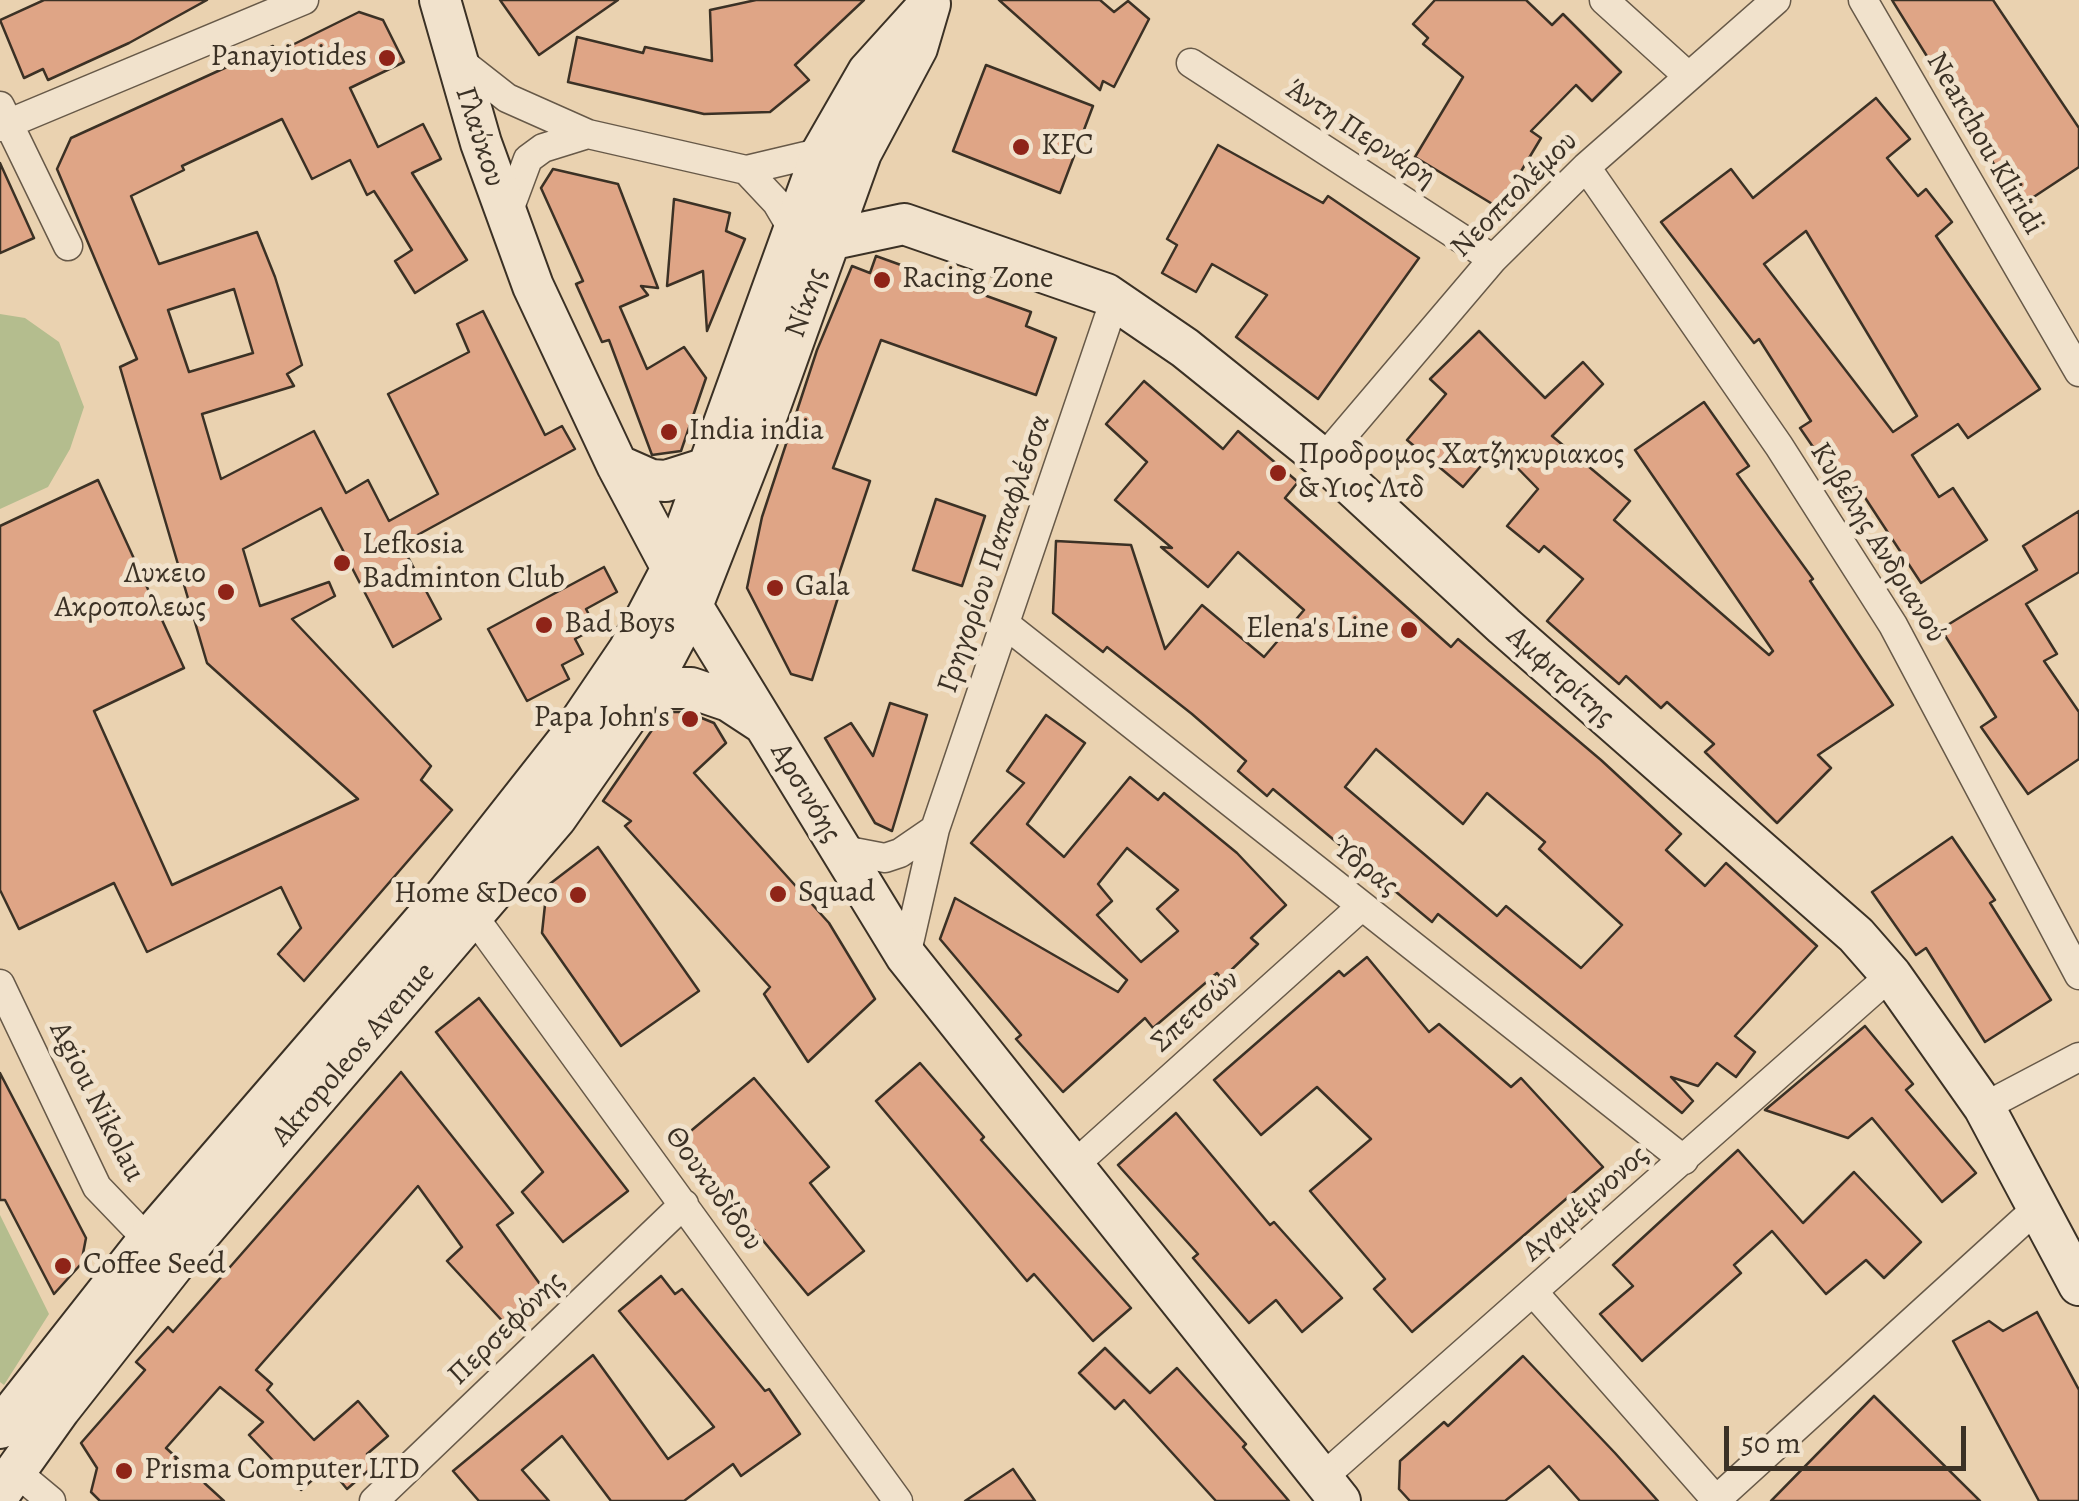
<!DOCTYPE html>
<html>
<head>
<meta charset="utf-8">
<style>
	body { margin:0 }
	#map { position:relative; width:2079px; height:1501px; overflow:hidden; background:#ead2b0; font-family:Alegreya,serif }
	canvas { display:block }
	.scale { position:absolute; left:1724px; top:1426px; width:242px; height:45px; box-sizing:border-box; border:5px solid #3b3125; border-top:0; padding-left:12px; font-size:30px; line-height:35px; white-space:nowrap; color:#3b3125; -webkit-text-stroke:8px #f1e2cc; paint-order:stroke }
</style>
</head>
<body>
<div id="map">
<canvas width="2079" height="1501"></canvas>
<div class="scale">50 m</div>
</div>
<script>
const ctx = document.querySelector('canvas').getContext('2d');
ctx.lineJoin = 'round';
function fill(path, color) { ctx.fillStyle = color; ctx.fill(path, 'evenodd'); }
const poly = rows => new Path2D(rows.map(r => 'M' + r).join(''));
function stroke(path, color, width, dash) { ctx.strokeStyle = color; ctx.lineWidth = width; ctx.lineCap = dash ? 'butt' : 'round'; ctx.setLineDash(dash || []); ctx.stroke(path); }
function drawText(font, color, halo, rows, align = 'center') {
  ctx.font = font + ' Alegreya,serif'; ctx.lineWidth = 10; ctx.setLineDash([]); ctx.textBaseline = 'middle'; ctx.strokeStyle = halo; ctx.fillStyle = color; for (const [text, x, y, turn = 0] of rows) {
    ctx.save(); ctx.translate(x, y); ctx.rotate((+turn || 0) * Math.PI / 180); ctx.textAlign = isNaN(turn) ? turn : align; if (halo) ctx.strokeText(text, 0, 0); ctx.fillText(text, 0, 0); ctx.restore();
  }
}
const green = poly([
	[0,314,25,318,59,342,84,407,70,449,48,487,0,509],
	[0,1215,49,1314,4,1385,0,1382]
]);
const building = poly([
	[44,0,207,0,129,43,48,80,43,69,24,78,0,20,44,0],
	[500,0,618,0,539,55,500,0],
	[756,0,864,0,795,65,809,80,770,112,704,114,568,82,577,37,643,53,645,47,712,61,710,10,756,0],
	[999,0,1100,0,1114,12,1128,1,1149,19,1114,87,1103,81,1100,90,999,0],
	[1435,0,1526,0,1552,25,1563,14,1621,72,1592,101,1576,85,1531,131,1541,138,1499,208,1415,157,1463,77,1423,44,1428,38,1413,24,1435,0],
	[1892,0,1993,0,2079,128,2079,167,2020,206,1892,0],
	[359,12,383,20,404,62,350,88,378,147,423,124,441,159,412,173,467,260,415,293,395,261,412,250,374,191,367,195,350,160,312,179,282,119,182,166,184,170,131,196,159,264,257,232,275,277,302,365,287,374,294,386,202,414,221,479,314,431,346,493,368,480,389,521,438,494,388,394,469,352,457,324,483,311,545,435,562,426,575,449,401,544,441,619,393,647,321,508,243,549,260,606,329,582,335,596,292,619,431,766,421,780,452,810,304,981,278,954,301,928,281,887,147,952,114,883,19,929,0,890,0,526,98,480,184,668,94,711,172,885,358,799,207,663,120,367,137,359,57,169,71,138,273,46,276,53,359,12],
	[234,289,253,353,189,372,168,310,234,289],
	[986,65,1093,106,1060,193,953,151,986,65],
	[1876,98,1910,139,1887,158,1918,196,1926,189,1952,222,1936,236,2040,389,1968,438,1958,424,1912,455,1939,497,1953,488,1987,540,1921,583,1860,490,1848,498,1800,428,1811,421,1759,339,1754,343,1661,222,1731,169,1753,198,1876,98],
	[1806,231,1917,416,1893,432,1764,264,1806,231],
	[1218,145,1323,203,1328,196,1419,258,1318,399,1236,337,1267,295,1212,264,1196,292,1162,273,1177,245,1167,239,1218,145],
	[0,163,34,238,0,253,0,163],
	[553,169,618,184,658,288,641,286,648,295,620,307,647,369,684,347,706,378,681,451,652,455,609,340,602,342,576,284,583,281,541,188,553,169],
	[674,199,730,213,726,231,745,239,707,331,703,271,667,286,674,199],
	[876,256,1031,312,1026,326,1056,338,1036,395,881,340,833,468,870,481,835,586,841,588,812,680,791,674,747,588,762,517,817,350,852,266,870,273,876,256],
	[1479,331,1545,398,1583,362,1603,384,1552,436,1630,501,1614,520,1769,655,1773,651,1635,450,1704,402,1749,466,1737,474,1813,579,1810,581,1893,705,1818,755,1831,768,1777,823,1705,752,1714,744,1667,702,1661,708,1626,676,1619,684,1547,621,1583,579,1544,546,1539,552,1507,526,1538,489,1497,447,1463,487,1407,440,1446,394,1430,379,1479,331],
	[1144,381,1223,449,1238,431,1298,482,1285,498,1451,647,1458,639,1601,760,1681,834,1666,850,1705,886,1726,863,1817,946,1735,1036,1755,1052,1736,1077,1717,1063,1698,1086,1671,1077,1693,1101,1682,1113,1438,914,1432,922,1273,789,1267,796,1238,771,1246,761,1192,714,1107,647,1103,652,1053,613,1056,541,1131,545,1165,649,1202,605,1264,657,1304,610,1238,552,1208,587,1161,547,1172,548,1115,500,1147,462,1106,424,1144,381],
	[1376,749,1463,824,1487,793,1545,842,1539,849,1622,925,1581,968,1506,906,1497,916,1345,787,1376,749],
	[936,499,985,516,962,586,913,570,936,499],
	[2079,511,2079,572,2026,604,2057,654,2044,661,2079,712,2079,759,2028,794,1981,727,1996,717,1941,629,2037,570,2023,546,2079,511],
	[604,567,617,592,586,609,596,628,575,639,583,654,562,665,569,679,527,701,488,629,604,567],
	[890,703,927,715,892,831,875,823,825,738,851,723,873,756,890,703],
	[670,712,687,712,714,723,726,743,694,773,829,923,875,999,808,1062,764,994,770,987,625,826,631,821,603,801,663,714,670,712],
	[1046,715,1085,743,1027,824,1064,857,1130,777,1158,800,1164,793,1237,853,1286,905,1251,938,1258,944,1222,979,1217,973,1153,1028,1145,1018,1063,1092,1016,1039,1021,1035,940,939,955,898,1118,992,1127,980,971,843,1024,783,1007,771,1046,715],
	[1127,848,1178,890,1157,909,1178,931,1141,962,1097,915,1112,901,1098,884,1127,848],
	[1952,837,1995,900,1990,903,2051,1000,1985,1042,1926,948,1916,955,1872,892,1952,837],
	[598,847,699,991,621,1046,542,933,547,886,598,847],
	[1367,957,1429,1032,1439,1024,1511,1087,1521,1078,1603,1167,1412,1332,1374,1289,1385,1279,1310,1191,1371,1139,1317,1087,1261,1135,1214,1080,1339,971,1344,976,1367,957],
	[479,998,628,1191,563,1242,522,1192,543,1172,436,1032,479,998],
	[1865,1026,1913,1084,1906,1090,1976,1173,1942,1202,1872,1118,1848,1138,1765,1110,1865,1026],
	[920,1063,984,1137,981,1140,1131,1308,1093,1341,1034,1274,1027,1281,876,1101,920,1063],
	[401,1072,513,1213,497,1225,545,1291,507,1326,447,1261,462,1247,418,1186,256,1370,272,1384,267,1390,314,1440,358,1401,388,1436,367,1454,376,1464,347,1489,328,1466,301,1490,249,1435,263,1422,220,1387,166,1448,224,1501,100,1501,91,1492,97,1468,81,1443,145,1370,136,1362,168,1327,173,1332,401,1072],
	[0,1073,86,1238,81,1264,54,1294,5,1200,0,1200,0,1073],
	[754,1078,829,1167,810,1183,864,1251,808,1295,680,1140,754,1078],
	[1176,1113,1270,1225,1274,1222,1342,1298,1302,1332,1276,1300,1249,1323,1193,1258,1198,1254,1118,1165,1176,1113],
	[1738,1150,1803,1223,1854,1172,1921,1242,1884,1278,1866,1260,1826,1294,1772,1231,1734,1265,1741,1273,1642,1361,1600,1314,1633,1286,1613,1265,1738,1150],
	[661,1276,675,1294,682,1289,765,1391,769,1389,800,1434,741,1476,733,1464,684,1501,611,1501,562,1436,522,1470,549,1501,479,1501,453,1471,593,1355,668,1459,714,1427,619,1311,661,1276],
	[2037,1312,2079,1390,2079,1501,2039,1501,1953,1341,1989,1321,2003,1331,2037,1312],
	[1105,1348,1150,1393,1177,1368,1246,1444,1243,1447,1289,1501,1216,1501,1124,1400,1115,1409,1079,1373,1105,1348],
	[1523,1356,1615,1453,1658,1501,1580,1501,1549,1466,1505,1501,1410,1501,1399,1489,1400,1461,1444,1422,1448,1426,1523,1356],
	[1874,1396,1980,1501,1771,1501,1874,1396],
	[1013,1469,1035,1501,965,1501,1013,1469]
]);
const street = poly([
	[1604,0,1688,76],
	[1863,0,2079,372],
	[456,58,507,98,588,134,746,170,822,152],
	[1191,63,1493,259],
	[0,106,68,246],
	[0,127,304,0],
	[1586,167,1779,446,1893,625,2079,975],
	[746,170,777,203,793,230],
	[506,218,528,159,543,148,588,134],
	[1323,459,1493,259,1586,167,1776,0],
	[1005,624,1684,1160],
	[838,849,885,858,900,853,935,829],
	[474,917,898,1501],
	[906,956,935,829,1115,299],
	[0,984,97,1187,148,1240],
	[1984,1107,2079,1057],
	[1073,1166,1362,906],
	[1535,1294,1717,1501],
	[15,1471,51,1501],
	[1322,1478,1891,975],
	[1716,1500,2037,1208],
	[374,1501,684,1204]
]);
const secondary = poly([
	[440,0,481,143,533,286,617,465,692,606,906,956,1340,1501],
	[829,240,904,224,1106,294,1185,348,1323,459,1504,626,1856,935,1891,975,1984,1107,2079,1285],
	[617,465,651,480,666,481,710,467],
	[640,698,665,688,691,688,729,701,761,722],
	[0,1428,148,1240,446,895,568,740,629,650,671,570,822,152,868,72,924,10],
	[0,1493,60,1409,175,1263,556,818,654,678,692,606,768,412,861,153,917,48,930,4]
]);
const markers = [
	[387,58,10,"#8f2418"],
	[1021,147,10,"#8f2418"],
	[882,280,10,"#8f2418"],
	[669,432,10,"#8f2418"],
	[1278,473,10,"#8f2418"],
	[342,563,10,"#8f2418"],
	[775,588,10,"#8f2418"],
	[226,592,10,"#8f2418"],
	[544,625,10,"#8f2418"],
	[1409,630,10,"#8f2418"],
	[690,719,10,"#8f2418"],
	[778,894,10,"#8f2418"],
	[578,895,10,"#8f2418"],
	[63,1266,10,"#8f2418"],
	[124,1471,10,"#8f2418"]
];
const poiNames = [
	["Panayiotides",367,58,"right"],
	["KFC",1041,147],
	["Racing Zone",902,280],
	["India india",689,432],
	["Προδρομος Χατζηκυριακος",1298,456],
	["& Υιος Λτδ",1298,490],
	["Lefkosia",362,546],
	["Badminton Club",362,580],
	["Λυκειο",206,575,"right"],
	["Ακροπολεως",206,609,"right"],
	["Gala",795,588],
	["Bad Boys",564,625],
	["Elena's Line",1389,630,"right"],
	["Papa John's",670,719,"right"],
	["Squad",798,894],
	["Home &Deco",558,895,"right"],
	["Coffee Seed",83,1266],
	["Prisma Computer LTD",144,1471]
];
const streetNames = [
	["Άντη Περνάρη",1360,134,33],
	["Γλαύκου",479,137,72],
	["Nearchou Kliridi",1984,144,60],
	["Νεοπτολέμου",1515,195,-45],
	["Νίκης",807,303,-71],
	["Κυβέλης Ανδριανού",1877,543,58],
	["Γρηγορίου Παπαφλέσσα",995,554,-71],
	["Αμφιτρίτης",1560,677,42],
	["Αρσινόης",805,793,59],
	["Ύδρας",1364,867,38],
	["Σπετσών",1196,1012,-42],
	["Akropoleos Avenue",354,1055,-49],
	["Agiou Nikolau",96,1102,63],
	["Θουκυδίδου",713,1189,54],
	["Αγαμέμνονος",1586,1204,-42],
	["Περσεφόνης",507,1329,-44]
];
fill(green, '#b4bd8e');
fill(building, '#dfa586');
stroke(building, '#3b3125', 2.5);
stroke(street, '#675948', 31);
stroke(secondary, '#3b3125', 44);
stroke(street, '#f1e2cc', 28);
stroke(secondary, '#f1e2cc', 40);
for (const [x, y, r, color] of markers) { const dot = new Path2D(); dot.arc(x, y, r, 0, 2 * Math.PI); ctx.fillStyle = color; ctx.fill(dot); stroke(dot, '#f1e2cc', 4); }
drawText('30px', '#3b3125', '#f1e2cc', poiNames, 'left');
drawText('30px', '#3b3125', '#f1e2cc', streetNames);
</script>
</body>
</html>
